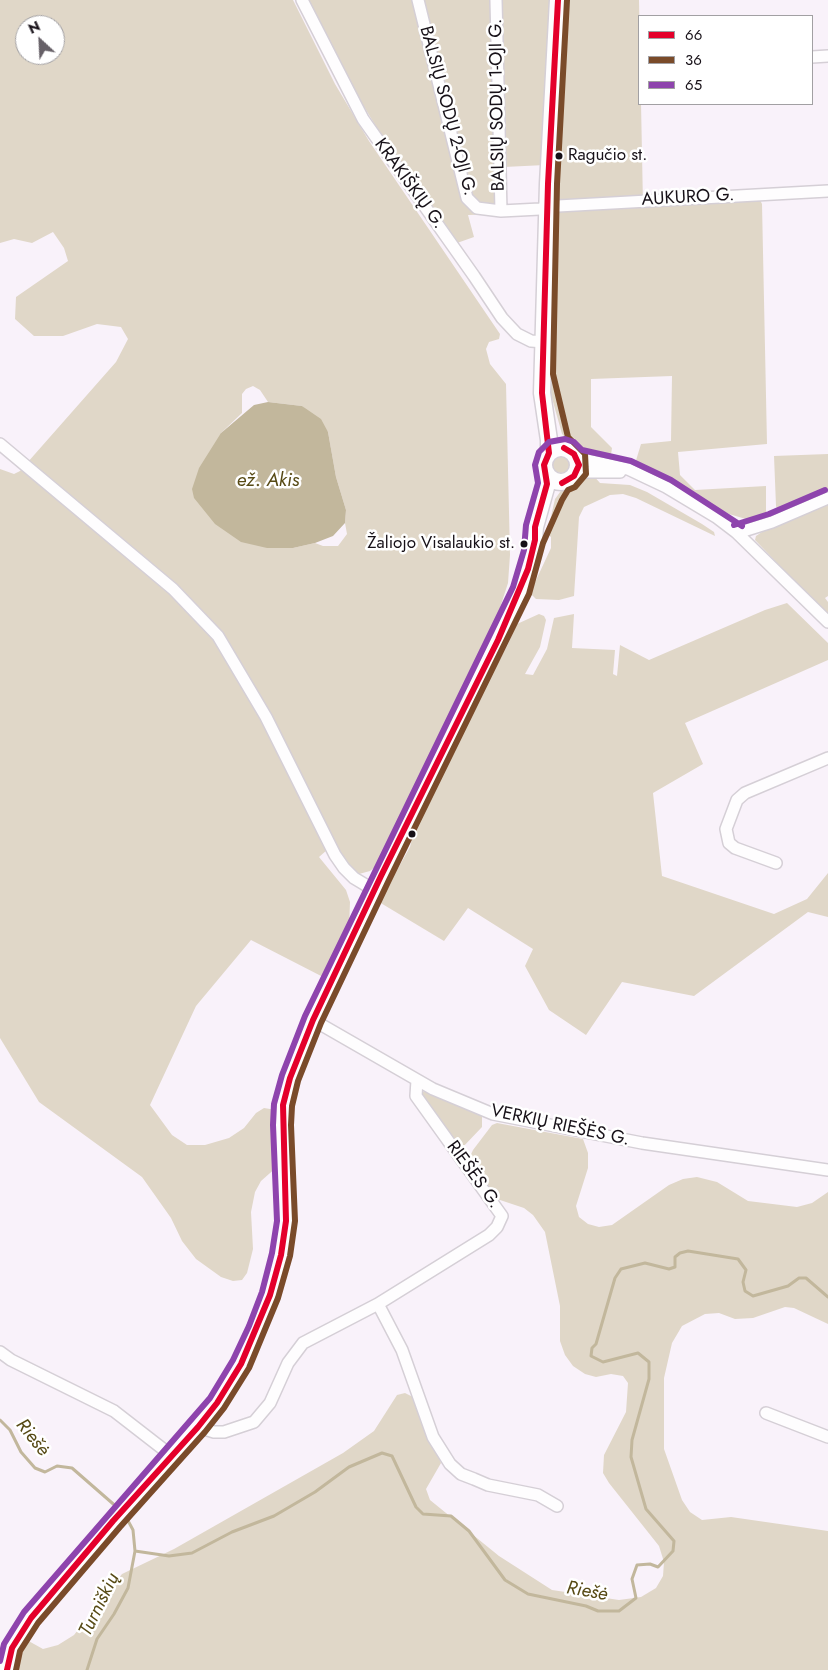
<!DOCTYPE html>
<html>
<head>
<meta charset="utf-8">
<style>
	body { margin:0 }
	#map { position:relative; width:828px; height:1670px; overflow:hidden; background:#f9f2fa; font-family:Jost,sans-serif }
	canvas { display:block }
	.legend { position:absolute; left:638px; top:15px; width:175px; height:90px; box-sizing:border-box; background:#fff; border:1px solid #a2a0a3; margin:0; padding:6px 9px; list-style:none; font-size:15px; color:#171118 }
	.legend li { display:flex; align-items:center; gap:10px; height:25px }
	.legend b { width:25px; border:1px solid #a2a0a3 }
	.north { position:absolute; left:15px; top:15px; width:50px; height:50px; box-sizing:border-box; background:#fff; border:1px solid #a2a0a3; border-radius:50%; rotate:335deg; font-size:14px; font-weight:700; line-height:20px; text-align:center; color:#171118 }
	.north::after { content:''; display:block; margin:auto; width:18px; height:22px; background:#666067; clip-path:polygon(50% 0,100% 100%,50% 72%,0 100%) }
</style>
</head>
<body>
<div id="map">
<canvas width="828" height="1670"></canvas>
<ul class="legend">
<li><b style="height:6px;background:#e4002b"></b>66</li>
<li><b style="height:6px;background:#7a4b2a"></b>36</li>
<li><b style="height:6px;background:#8e44ad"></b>65</li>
</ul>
<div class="north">N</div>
</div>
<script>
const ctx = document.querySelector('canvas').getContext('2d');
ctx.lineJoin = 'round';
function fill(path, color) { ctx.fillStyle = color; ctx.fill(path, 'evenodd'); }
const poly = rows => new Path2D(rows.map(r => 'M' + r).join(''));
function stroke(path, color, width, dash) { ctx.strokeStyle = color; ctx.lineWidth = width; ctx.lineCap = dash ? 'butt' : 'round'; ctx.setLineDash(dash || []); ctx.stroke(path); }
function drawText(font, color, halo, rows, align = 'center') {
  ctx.font = font + ' Jost,sans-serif'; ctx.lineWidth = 5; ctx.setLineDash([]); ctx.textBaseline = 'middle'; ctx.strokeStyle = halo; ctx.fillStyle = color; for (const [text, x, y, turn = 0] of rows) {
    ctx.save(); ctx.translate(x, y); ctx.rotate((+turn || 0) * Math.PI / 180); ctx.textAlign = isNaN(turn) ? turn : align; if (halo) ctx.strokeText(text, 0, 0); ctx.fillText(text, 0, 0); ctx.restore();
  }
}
const green = poly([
	[0,0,293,0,335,84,369,141,500,334,499,339,489,342,486,349,490,364,506,384,510,555,508,583,497,617,461,699,375,867,370,871,359,874,346,865,335,843,319,857,346,890,350,902,349,929,325,978,251,940,196,1006,150,1105,172,1135,187,1145,205,1145,229,1138,244,1128,256,1113,264,1108,276,1110,278,1166,261,1181,255,1192,251,1212,253,1249,247,1273,242,1280,233,1281,221,1277,196,1259,182,1241,171,1218,142,1177,39,1102,0,1038,0,469,14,474,20,471,116,362,128,339,121,327,97,324,63,336,34,336,15,319,16,297,68,261,64,248,53,232,32,243,14,239,0,243],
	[25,25,55,25,55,55,25,55],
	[253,386,260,390,268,402,302,406,328,432,336,477,346,510,345,523,347,534,338,546,323,546,315,543,293,548,221,433,242,413,242,394,246,389],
	[309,0,554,0,545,165,504,167,502,214,468,215,474,237,457,243,380,133,341,69],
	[564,0,639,0,643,205,760,200,762,204,767,444,678,452,680,475,695,490,766,486,766,516,763,519,749,520,729,514,644,469,634,467,641,444,671,441,672,376,591,379,591,427,612,448,610,461,585,457,562,434,550,391,550,355,553,222],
	[828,454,828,492,778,511,776,506,774,456],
	'552 464a9 9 0 1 1 18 0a9 9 0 1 1-18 0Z',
	[592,474,600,483,630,485,647,492,702,524,714,532,715,536,636,498,623,494,610,495,584,507,579,517,574,596,559,600,536,599,530,593,551,548,551,537,547,534,555,499,563,488,582,477],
	[828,503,828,596,825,598,828,602,828,616,755,540,756,536,762,532],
	[787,603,828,643,828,660,685,723,703,764,653,793,662,876,774,914,807,899,828,873,828,917,808,912,694,996,622,982,586,1035,549,1010,525,966,533,949,468,908,444,941,379,902,410,847,420,807,507,646,517,624,539,614,544,616,546,620,540,647,525,674,533,675,547,649,554,618,574,614,572,648,615,650,613,674,617,676,620,645,649,660,765,610],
	[424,1091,482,1116,482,1127,462,1148,456,1146,420,1096],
	[497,1123,583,1139,588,1153,588,1168,576,1206,579,1217,588,1224,599,1227,612,1225,669,1185,683,1179,697,1177,717,1182,748,1201,797,1207,812,1203,828,1192,828,1324,794,1308,785,1307,753,1318,735,1319,719,1313,705,1314,682,1326,672,1343,664,1378,664,1449,682,1500,690,1512,702,1520,731,1517,828,1531,828,1670,12,1670,25,1639,43,1649,58,1645,74,1635,122,1574,174,1549,343,1453,374,1431,397,1395,405,1393,413,1397,441,1463,426,1489,430,1500,499,1556,552,1590,619,1600,641,1597,656,1588,663,1576,664,1562,659,1546,609,1483,603,1473,604,1455,626,1412,628,1383,623,1376,611,1374,596,1377,585,1374,573,1366,565,1355,560,1341,560,1306,545,1232,533,1215,524,1208,497,1199,471,1166,469,1159,473,1150,492,1125]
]);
const water = poly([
	[268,402,302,406,321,419,328,432,336,477,346,510,345,523,333,536,315,543,293,548,267,548,241,542,215,524,194,498,192,489,199,468,221,433,254,405]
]);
const stream = poly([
	[0,1420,10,1430,21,1452,35,1468,45,1472,57,1466,72,1468,119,1509],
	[125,1515,133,1530,135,1551,169,1556,192,1553,232,1532,274,1516,315,1492,349,1467,382,1453,392,1456,416,1507,423,1514,451,1516,469,1531,505,1580,528,1594,586,1606,598,1611,619,1611,636,1598,632,1579,637,1565,650,1564,658,1567,673,1551,674,1541,646,1509,631,1457,632,1440,649,1379,649,1362,638,1353,603,1362,591,1356,592,1348,596,1344,615,1278,621,1269,645,1263,669,1269,675,1267,675,1257,680,1253,688,1251,738,1259,746,1270,743,1282,745,1291,753,1296,788,1286,799,1278,806,1278,828,1297],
	[87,1670,97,1639,114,1614,128,1588,135,1551]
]);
const minor = poly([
	[302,0,363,119,474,276,502,318,517,334,531,341,544,342],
	[418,0,467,198,477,208,501,211,540,209,558,206,828,191],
	[496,0,501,211],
	[812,57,828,56],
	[0,444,173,589,218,636,266,717,335,855,344,868,354,878,374,890],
	[577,458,628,469,666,487,716,517,737,533,828,622],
	[574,476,584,472,620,472],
	[737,533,772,522,828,498],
	[776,863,735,848,729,843,726,829,737,800,745,793,828,758],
	[313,1020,433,1089,493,1114,642,1143,828,1170],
	[378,1304,402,1350,433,1437,450,1464,461,1474,474,1479,488,1485,538,1495,557,1506],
	[0,1352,11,1360,114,1411,172,1456],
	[766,1413,828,1437],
	[198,1427,214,1432,224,1432,254,1422,270,1403,288,1363,303,1343,378,1304,489,1235,497,1227,502,1216,416,1096,417,1080]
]);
const secondary = poly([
	'544 465a17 17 0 1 1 34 0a17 17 0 1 1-34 0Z',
	[549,453,549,440,542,393,548,184,558,0],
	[7,1670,12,1648,31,1618,113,1521,198,1427,217,1403,241,1364,257,1329,270,1295,281,1255,286,1221,282,1125,283,1105,290,1078,313,1020,521,590,533,552,535,527,547,484,546,474]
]);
const bus1 = poly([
	[562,483,574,476,579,465,574,454,564,448],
	[7,1670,12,1648,31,1618,113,1521,198,1427,217,1403,241,1364,270,1295,281,1255,286,1221,283,1105,290,1078,313,1020,381,876,498,640,528,569,535,540,535,527,547,484,544,465,549,453,542,393,548,184,558,0]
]);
const bus2 = poly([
	[16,1670,20,1651,38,1623,120,1527,205,1432,224,1408,249,1368,278,1298,290,1256,295,1221,291,1125,292,1106,298,1081,321,1023,389,880,529,594,543,543,562,500,568,490,575,487,586,474,585,454,568,437,553,374,557,184,567,0]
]);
const bus3 = poly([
	[734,525,769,514,825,490],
	[0,1661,4,1644,24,1612,210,1398,233,1360,249,1326,262,1292,272,1253,277,1221,273,1125,274,1104,282,1075,305,1016,513,587,524,550,526,525,538,483,535,465,539,452,549,442,565,439,574,442,582,450,631,461,671,480,742,526]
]);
const markers = [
	[559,156,4.5,"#171118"],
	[524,544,4.5,"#171118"],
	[412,834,4.5,"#171118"]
];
const busNames = [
	["Ragučio st.",568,156],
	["Žaliojo Visalaukio st.",515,544,"right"]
];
const streetNames = [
	["BALSIŲ SODŲ 1-OJI G.",498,105,-91],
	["BALSIŲ SODŲ 2-OJI G.",447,111,75],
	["KRAKIŠKIŲ G.",409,184,54],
	["AUKURO G.",688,198,-3],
	["VERKIŲ RIEŠĖS G.",560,1126,12],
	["RIEŠĖS G.",473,1175,54]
];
const waterNames = [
	["ež. Akis",268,481],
	["Riešė",32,1438,51],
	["Riešė",587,1592,10],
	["Turniškių",100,1605,-64]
];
fill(green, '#e0d7c8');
fill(water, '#c2b79c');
stroke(stream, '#c2b79c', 3);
stroke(minor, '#d5cfd6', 14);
stroke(secondary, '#d5cfd6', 19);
stroke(minor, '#fefdfe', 11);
stroke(secondary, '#fefdfe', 16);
stroke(bus1, '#e4002b', 6);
stroke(bus2, '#7a4b2a', 6);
stroke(bus3, '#8e44ad', 6);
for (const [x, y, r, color] of markers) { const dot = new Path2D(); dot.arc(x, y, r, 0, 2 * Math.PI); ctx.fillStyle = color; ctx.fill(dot); stroke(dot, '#fff', 2); }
drawText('17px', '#171118', '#fff', busNames, 'left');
drawText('18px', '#171118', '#fff', streetNames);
drawText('italic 19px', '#574a15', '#fff', waterNames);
</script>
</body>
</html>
